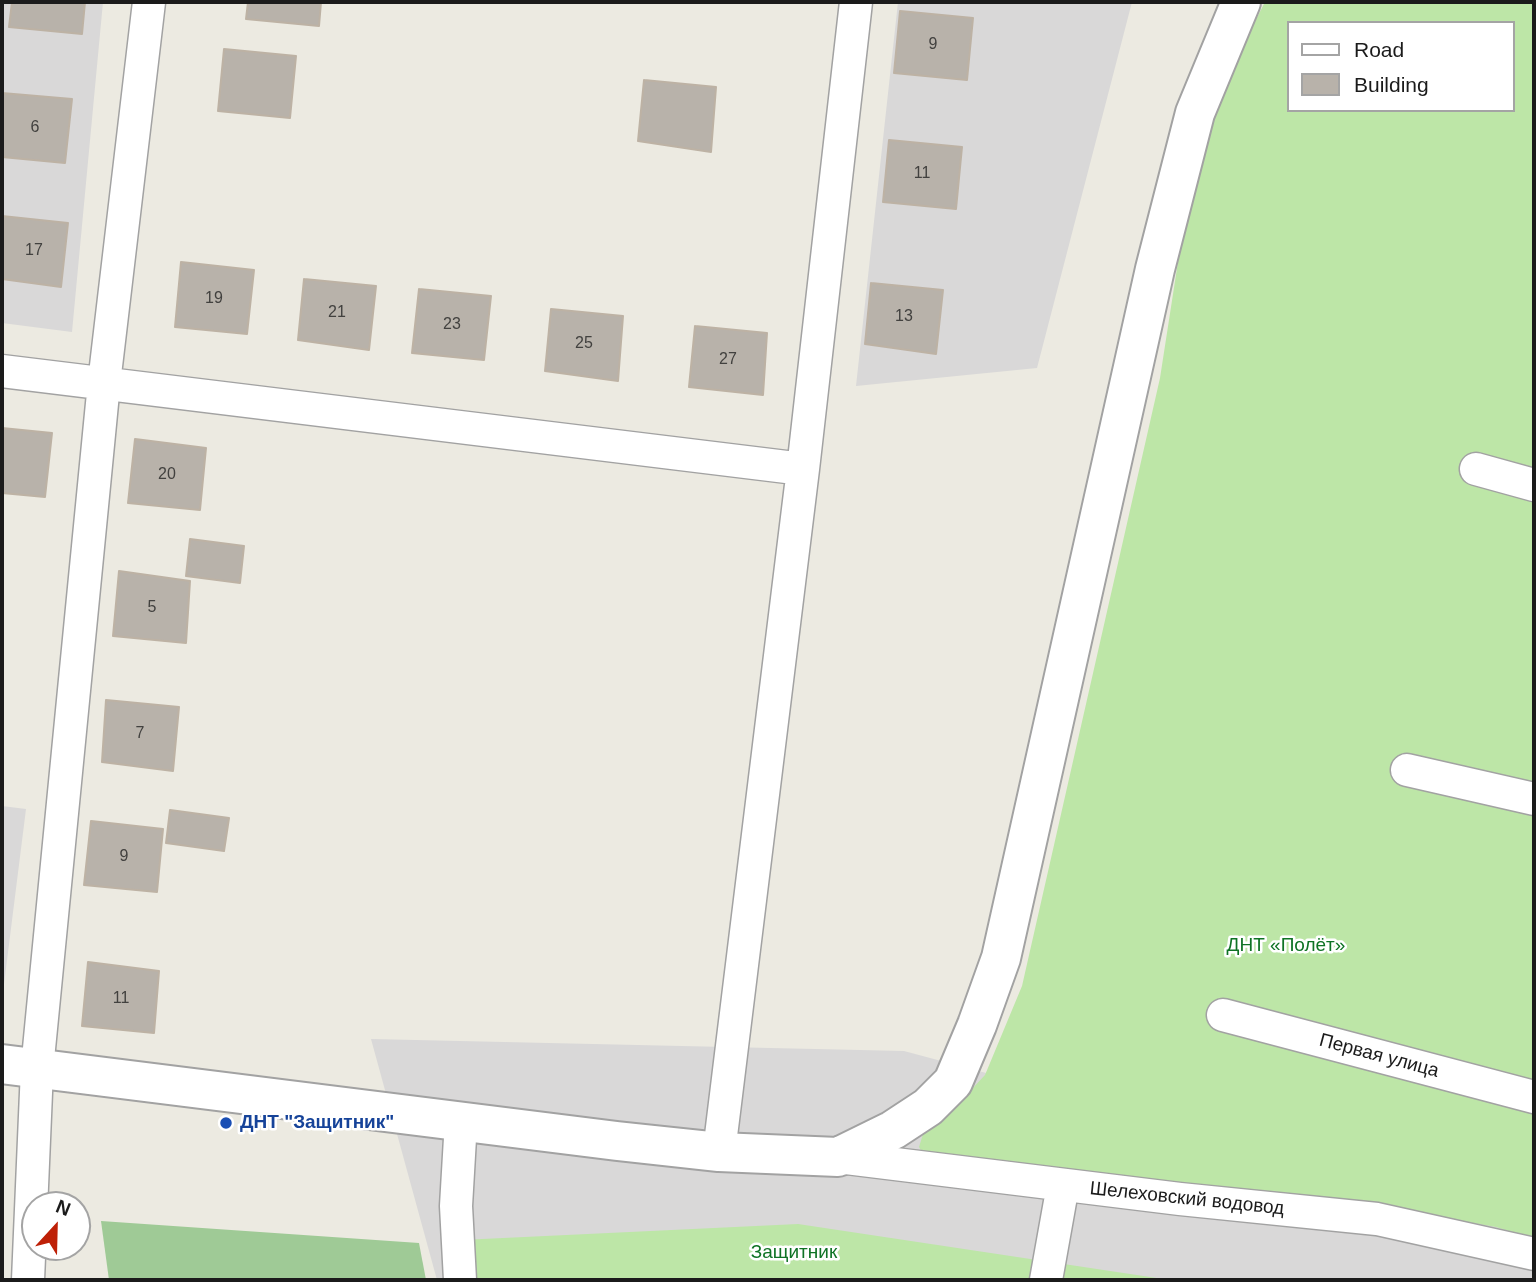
<!DOCTYPE html>
<html>
<head>
<meta charset="utf-8">
<style>
	body { margin:0 }
	#map { position:relative; width:1536px; height:1282px; overflow:hidden; background:#eceae1; font-family:Helvetica,sans-serif }
	canvas { display:block }
	.frame { position:absolute; inset:0; border:4px solid #1b1b1b; pointer-events:none }
	.legend { position:absolute; left:1287px; top:21px; width:228px; height:91px; box-sizing:border-box; background:#fff; border:2px solid #a4a4a4; margin:0; padding:9px 12px; list-style:none; font-size:21px; color:#1b1b1b }
	.legend li { display:flex; align-items:center; gap:14px; height:35px }
	.legend b { width:35px; border:2px solid #a4a4a4 }
	.north { position:absolute; left:21px; top:1191px; width:70px; height:70px; box-sizing:border-box; background:#fff; border:2px solid #a4a4a4; border-radius:50%; rotate:22deg; font-size:19px; font-weight:700; line-height:28px; text-align:center; color:#1b1b1b }
	.north::after { content:''; display:block; margin:auto; width:24px; height:32px; background:#be2007; clip-path:polygon(50% 0,100% 100%,50% 72%,0 100%) }
</style>
</head>
<body>
<div id="map">
<canvas width="1536" height="1282"></canvas>
<div class="frame"></div>
<ul class="legend">
<li><b style="height:9px;background:#fff"></b>Road</li>
<li><b style="height:19px;background:#b8b2aa"></b>Building</li>
</ul>
<div class="north">N</div>
</div>
<script>
const ctx = document.querySelector('canvas').getContext('2d');
ctx.lineJoin = 'round';
function fill(path, color) { ctx.fillStyle = color; ctx.fill(path, 'evenodd'); }
const poly = rows => new Path2D(rows.map(r => 'M' + r).join(''));
function stroke(path, color, width, dash) { ctx.strokeStyle = color; ctx.lineWidth = width; ctx.lineCap = dash ? 'butt' : 'round'; ctx.setLineDash(dash || []); ctx.stroke(path); }
function drawText(font, color, halo, rows, align = 'center') {
  ctx.font = font + ' Helvetica,sans-serif'; ctx.lineWidth = 5; ctx.setLineDash([]); ctx.textBaseline = 'middle'; ctx.strokeStyle = halo; ctx.fillStyle = color; for (const [text, x, y, turn = 0] of rows) {
    ctx.save(); ctx.translate(x, y); ctx.rotate((+turn || 0) * Math.PI / 180); ctx.textAlign = isNaN(turn) ? turn : align; if (halo) ctx.strokeText(text, 0, 0); ctx.fillText(text, 0, 0); ctx.restore();
  }
}
const residential = poly([
	[2,2,103,2,72,332,2,323],
	[898,2,1132,2,1037,368,856,386],
	[2,806,26,809,2,1000],
	[371,1039,904,1051,1534,1220,1534,1280,437,1280]
]);
const grass = poly([
	[1265,2,1534,2,1534,1239,1496,1227,1359,1203,927,1160,919,1147,924,1131,943,1120,985,1075,1022,986,1160,378,1182,236,1223,83],
	[1289,23,1513,23,1513,110,1289,110],
	[798,1224,1170,1280,474,1280,461,1240]
]);
const forest = poly([
	[101,1221,419,1243,426,1280,109,1280]
]);
const building = poly([
	[12,2,85,2,82,34,9,27,12,2],
	[248,2,321,2,319,26,246,19,248,2],
	[900,11,973,18,967,80,894,73,900,11],
	[224,49,296,56,290,118,218,111,224,49],
	[644,80,716,87,711,152,638,141,644,80],
	[2,93,72,99,65,163,2,157,2,93],
	[889,140,962,147,956,209,883,202,889,140],
	[2,216,68,223,61,287,2,279,2,216],
	[181,262,254,270,247,334,175,327,181,262],
	[304,279,376,286,369,350,298,340,304,279],
	[871,283,943,290,936,354,865,344,871,283],
	[419,289,491,296,484,360,412,353,419,289],
	[551,309,623,316,618,381,545,371,551,309],
	[695,326,767,333,763,395,689,387,695,326],
	[2,428,52,433,45,497,2,493,2,428],
	[135,439,206,448,200,510,128,503,135,439],
	[190,539,244,546,240,583,186,576,190,539],
	[119,571,190,581,186,643,113,636,119,571],
	[106,700,179,707,173,771,102,762,106,700],
	[170,810,229,818,224,851,166,843,170,810],
	[91,821,163,829,157,892,84,885,91,821],
	[88,962,159,971,154,1033,82,1026,88,962]
]);
const minor = poly([
	[2,371,803,469],
	[1476,469,1534,485],
	[1407,770,1534,799],
	[1223,1015,1534,1097],
	[719,1152,803,469,856,2],
	[838,1157,1180,1199,1377,1219,1534,1254],
	[28,1280,37,1069,104,383,149,2],
	[460,1280,456,1206,461,1121],
	[1046,1280,1063,1185]
]);
const tertiary = poly([
	[2,1064,617,1141,719,1152,838,1157,893,1130,928,1107,953,1082,977,1025,1001,958,1155,269,1195,113,1241,2]
]);
const markers = [
	[226,1123,7,"#1a4fb4"]
];
const numberNames = [
	["9",933,45],
	["6",35,128],
	["11",922,174],
	["17",34,251],
	["19",214,299],
	["21",337,313],
	["13",904,317],
	["23",452,325],
	["25",584,344],
	["27",728,360],
	["20",167,475],
	["5",152,608],
	["7",140,734],
	["9",124,857],
	["11",121,999]
];
const parkNames = [
	["ДНТ «Полёт»",1286,946],
	["Защитник",794,1253]
];
const streetNames = [
	["Первая улица",1379,1056,15],
	["Шелеховский водовод",1187,1199,6]
];
const transitNames = [
	["ДНТ \"Защитник\"",240,1123]
];
fill(residential, '#d9d8d8');
fill(grass, '#bde6a7');
fill(forest, '#9fca96');
fill(building, '#b8b2aa');
stroke(building, '#bdb2a4', 2);
stroke(minor, '#a2a2a2', 35);
stroke(tertiary, '#a2a2a2', 42);
stroke(minor, '#fff', 32);
stroke(tertiary, '#fff', 38);
for (const [x, y, r, color] of markers) { const dot = new Path2D(); dot.arc(x, y, r, 0, 2 * Math.PI); ctx.fillStyle = color; ctx.fill(dot); stroke(dot, '#fff', 2.5); }
drawText('16px', '#42413f', null, numberNames);
drawText('19px', '#0f7325', '#fff', parkNames);
drawText('19px', '#1b1b1b', '#fff', streetNames);
drawText('bold 19px', '#164399', '#fff', transitNames, 'left');
</script>
</body>
</html>
